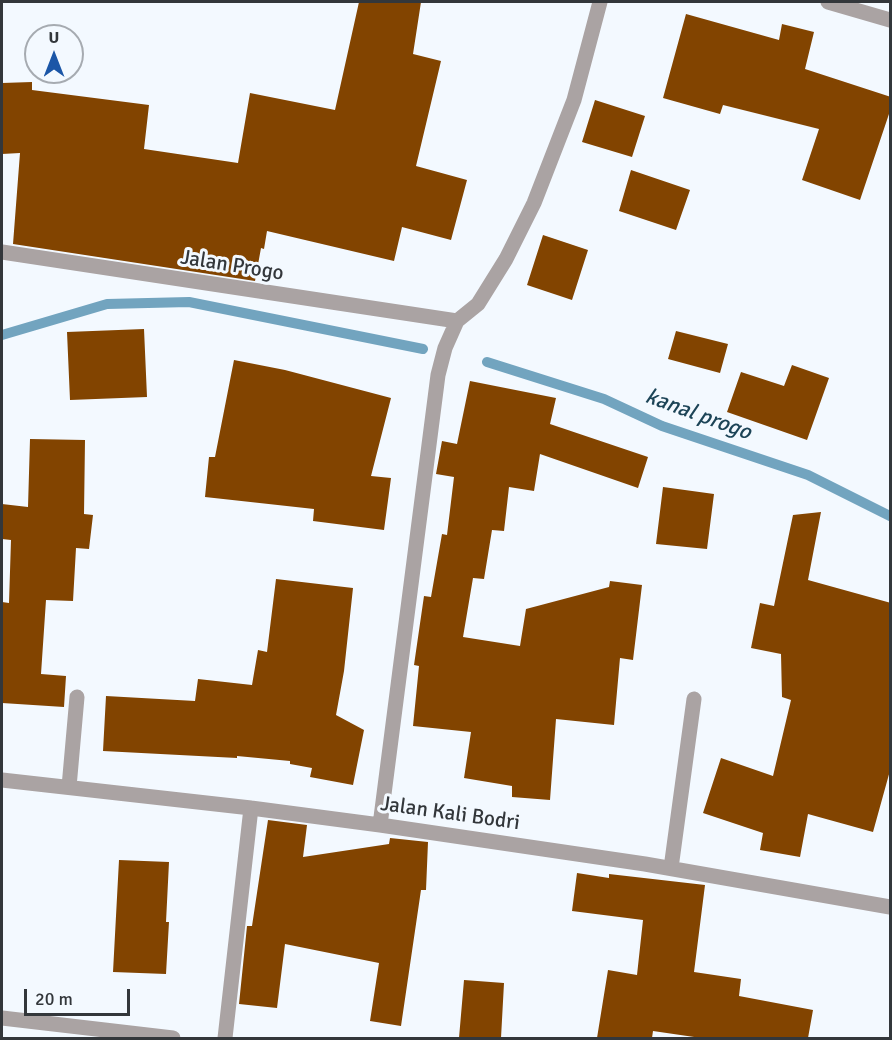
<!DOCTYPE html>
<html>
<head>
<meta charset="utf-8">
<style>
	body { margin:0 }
	#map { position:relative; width:892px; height:1040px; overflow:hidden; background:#f3f9ff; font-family:Signika,sans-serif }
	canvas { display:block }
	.frame { position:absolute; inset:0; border:3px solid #33373b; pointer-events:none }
	.north { position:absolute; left:24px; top:24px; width:60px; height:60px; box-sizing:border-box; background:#f3f9ff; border:2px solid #a6abb1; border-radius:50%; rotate:0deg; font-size:16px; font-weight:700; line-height:24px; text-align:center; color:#33373b }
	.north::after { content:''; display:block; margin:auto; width:21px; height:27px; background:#1b56a7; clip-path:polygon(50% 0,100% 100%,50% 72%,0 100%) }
	.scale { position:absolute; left:24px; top:989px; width:106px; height:27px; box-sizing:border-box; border:3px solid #33373b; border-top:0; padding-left:8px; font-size:18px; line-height:21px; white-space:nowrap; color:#33373b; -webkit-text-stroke:4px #f3f9ff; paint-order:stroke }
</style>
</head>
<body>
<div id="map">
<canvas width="892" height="1040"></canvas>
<div class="frame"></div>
<div class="north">U</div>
<div class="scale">20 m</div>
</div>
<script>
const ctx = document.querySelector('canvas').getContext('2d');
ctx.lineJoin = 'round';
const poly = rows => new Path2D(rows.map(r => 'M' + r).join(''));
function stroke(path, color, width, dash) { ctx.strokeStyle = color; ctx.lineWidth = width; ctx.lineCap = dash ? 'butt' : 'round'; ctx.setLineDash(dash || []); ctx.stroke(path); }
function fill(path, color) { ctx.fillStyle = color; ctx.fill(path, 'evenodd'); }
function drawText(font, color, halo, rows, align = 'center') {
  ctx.font = font + ' Signika,sans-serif'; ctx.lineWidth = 6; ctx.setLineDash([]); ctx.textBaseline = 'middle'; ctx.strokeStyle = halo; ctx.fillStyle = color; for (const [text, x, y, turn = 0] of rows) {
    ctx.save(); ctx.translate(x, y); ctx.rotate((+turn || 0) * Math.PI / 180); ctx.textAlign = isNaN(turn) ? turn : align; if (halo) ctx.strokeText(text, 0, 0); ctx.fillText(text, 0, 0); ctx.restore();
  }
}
const stream = poly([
	[2,335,107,304,189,302,423,349],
	[487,362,604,399,662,426,808,475,890,516]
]);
const building = poly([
	[359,2,421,2,413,54,441,61,416,166,467,180,451,240,402,227,394,261,267,231,264,249,261,248,255,281,13,244,20,153,2,154,2,83,32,82,32,90,149,105,144,149,238,163,250,93,335,110],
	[686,14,779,40,782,24,814,32,805,69,891,97,891,108,860,200,802,180,819,129,723,105,720,114,663,98],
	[595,100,645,116,632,157,582,142],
	[631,170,690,190,676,230,619,211],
	[543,235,588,250,572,300,527,285],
	[144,329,147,397,70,400,67,332],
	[676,331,728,344,720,373,668,359],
	[234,360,285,370,391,398,371,476,391,478,384,530,313,521,314,509,205,497,209,457,215,457],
	[792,365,829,378,807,440,727,412,741,372,784,386],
	[470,381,556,398,550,424,648,457,638,488,540,454,534,491,509,487,504,531,492,530,484,579,473,578,463,637,520,646,526,609,609,587,610,581,642,585,633,660,620,658,614,725,556,719,550,800,512,797,512,786,464,778,471,732,413,726,419,666,414,665,424,596,431,597,442,534,447,535,454,477,436,474,442,441,457,444],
	[30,439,85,440,84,514,93,515,89,549,76,548,73,601,46,600,41,674,66,676,64,707,2,703,2,602,9,603,11,540,2,539,2,504,28,507],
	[663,487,714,494,707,549,656,544],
	[821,512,808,580,891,603,891,767,873,832,808,814,800,857,760,850,763,833,703,813,721,758,773,776,791,700,782,697,781,654,751,648,760,603,774,606,793,515],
	[276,579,353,588,344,671,336,715,364,730,353,785,310,777,312,768,290,764,290,761,237,756,237,758,103,751,106,696,195,701,198,679,252,685,258,650,267,652],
	[268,820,307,825,303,857,389,844,390,838,428,842,426,890,421,890,401,1026,370,1021,379,963,285,944,277,1008,239,1004,247,926,252,926],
	[119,860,169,862,166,922,169,922,166,974,113,972],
	[577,873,609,878,609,874,705,885,694,972,741,979,739,996,813,1010,808,1038,701,1038,653,1031,652,1038,597,1038,608,970,637,975,643,920,572,911],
	[464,980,504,983,501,1038,459,1038]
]);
const minor = poly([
	[828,2,890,20],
	[2,252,457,321],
	[2,780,251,808,380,825,645,864,890,907],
	[69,787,77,697],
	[380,825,438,375,445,348,457,321,478,304,506,259,534,203,574,100,600,2],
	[671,868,694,699],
	[2,1018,173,1038],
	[225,1038,251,808]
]);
const streetNames = [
	["Jalan Progo",232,266,9],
	["Jalan Kali Bodri",450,814,8]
];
const waterNames = [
	["kanal progo",698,415,20]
];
stroke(stream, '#72a4bf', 10);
fill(building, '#824400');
stroke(minor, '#aaa3a3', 15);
drawText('21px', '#33373b', '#f3f9ff', streetNames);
drawText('italic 22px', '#1c4457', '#f3f9ff', waterNames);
</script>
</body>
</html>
